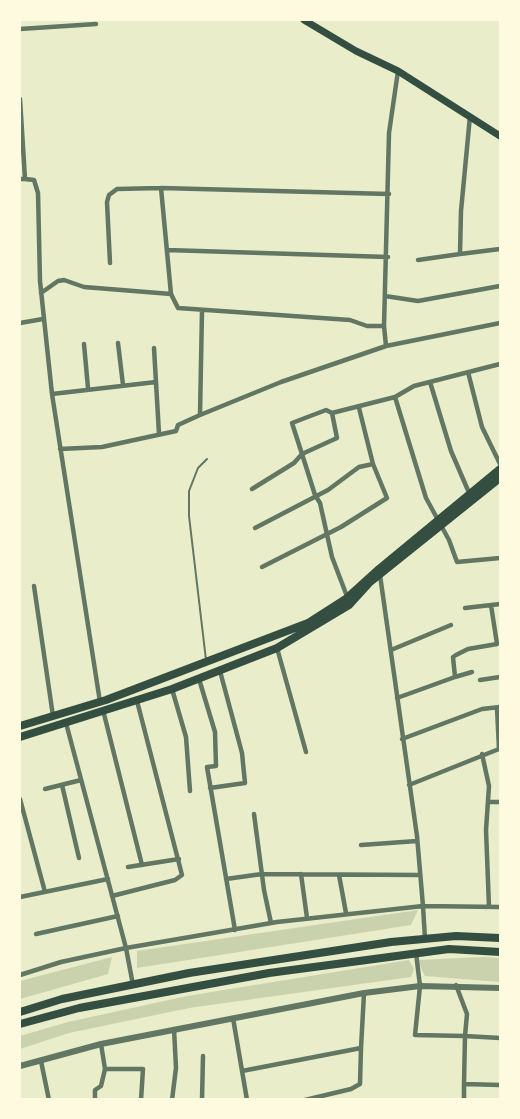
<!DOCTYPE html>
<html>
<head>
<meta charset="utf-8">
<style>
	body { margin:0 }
	#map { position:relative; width:520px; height:1119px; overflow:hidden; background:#e9edc9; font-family:Roboto,sans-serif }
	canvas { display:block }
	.frame { position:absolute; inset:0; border:21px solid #fefae0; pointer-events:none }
</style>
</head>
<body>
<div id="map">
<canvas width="520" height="1119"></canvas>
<div class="frame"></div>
</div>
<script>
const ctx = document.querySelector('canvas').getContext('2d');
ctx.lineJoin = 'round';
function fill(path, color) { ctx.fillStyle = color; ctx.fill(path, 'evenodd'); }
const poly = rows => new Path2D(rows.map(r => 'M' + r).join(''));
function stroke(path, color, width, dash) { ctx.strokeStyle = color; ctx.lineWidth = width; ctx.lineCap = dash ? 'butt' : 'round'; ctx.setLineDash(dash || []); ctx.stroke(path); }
const green = poly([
	[418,910,411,925,137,968,137,951],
	[112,957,108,974,20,999,20,981],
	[484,957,500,958,500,982,425,976,417,960],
	[409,960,414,969,411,977,189,1008,69,1033,20,1049,20,1036,68,1022,187,996]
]);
const service = poly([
	[206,660,189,516,189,491,198,468,207,459]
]);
const minor = poly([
	[20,29,96,24],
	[20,99,25,179,20,179],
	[25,179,34,180,38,193,40,281,52,394,100,702],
	[167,250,388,257],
	[460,254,500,249],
	[418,260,460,254,461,211,470,116],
	[110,263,107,202,109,195,117,189,161,188],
	[41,293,58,281,64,280,84,287,171,294],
	[385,296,418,301,500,286],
	[202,311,200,415,281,382,386,346,384,326,389,133,398,71],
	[20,323,43,319],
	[384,326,367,326,350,320,178,308,171,294,161,188,389,194],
	[118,343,123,385],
	[84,344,88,388],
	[386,346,500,323],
	[154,348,159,434],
	[500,364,414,386,395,397,426,498,449,540,457,562,500,558],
	[468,372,482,427,500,464],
	[430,382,451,451,470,495],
	[52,394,156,382],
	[332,413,326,410,292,423,302,454,337,438,332,413,395,397],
	[60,449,102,447,176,431,178,425,200,415],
	[252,489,294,463,302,454,315,495,320,503,332,557,348,599],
	[255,528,328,490,359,467,373,464],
	[262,567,341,527,387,498,373,464,359,408],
	[380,575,417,836,423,906,500,907],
	[34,586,53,716],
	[465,608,500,604],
	[277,648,306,752],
	[391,650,451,625],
	[455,677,472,672],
	[199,679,215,732,216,766,207,767,235,930],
	[480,680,500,677],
	[172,689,186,737,190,791],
	[397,698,455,677,453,657,456,655,468,649,497,644,491,605],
	[103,710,142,865],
	[66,723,126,948,133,985],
	[402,739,482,709,500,707],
	[482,754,489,786,486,830,489,907],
	[62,785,79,858],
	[409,785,499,749,497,708],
	[210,788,245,783,242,753,220,671],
	[45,789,81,780],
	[20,799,45,892],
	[488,802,500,802],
	[254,814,264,890,271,923],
	[361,845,417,841],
	[128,867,179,859],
	[301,874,307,918],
	[339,875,346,913],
	[226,879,262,874,420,875],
	[112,896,175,880,182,875,137,701],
	[20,897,108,879],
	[36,934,118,916],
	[416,953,420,986,415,1035,465,1036,467,1014,456,985],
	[20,975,61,962,126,948,277,922,423,906,425,939],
	[233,1018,247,1100],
	[500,1038,465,1036,464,1084,500,1085],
	[41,1061,49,1100],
	[105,1069,143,1069,141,1100],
	[242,1071,361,1048,364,993],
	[95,1100,95,1090,101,1086,105,1069,101,1044],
	[172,1100,176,1068,174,1029],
	[202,1100,203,1056],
	[305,1100,351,1089,360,1084,361,1048],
	[464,1100,464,1084]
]);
const tertiary = poly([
	[20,1066,101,1044,364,993,420,986,500,988]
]);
const secondary = poly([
	[304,20,356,51,398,71,500,136]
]);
const primary = poly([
	[20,1012,62,999,189,973,391,942,456,936,500,938],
	[20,1024,79,1008,269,973,449,949,500,952]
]);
const trunk = poly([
	[20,726,106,700,308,623,347,598,379,569,500,469],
	[20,737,172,689,277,648,349,605,369,583,500,478]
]);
fill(green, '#cad2ad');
stroke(service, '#617663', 2);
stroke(minor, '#617663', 4.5);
stroke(tertiary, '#617663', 6);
stroke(secondary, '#344e41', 7);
stroke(primary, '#344e41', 8);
stroke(trunk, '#344e41', 8);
</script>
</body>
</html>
